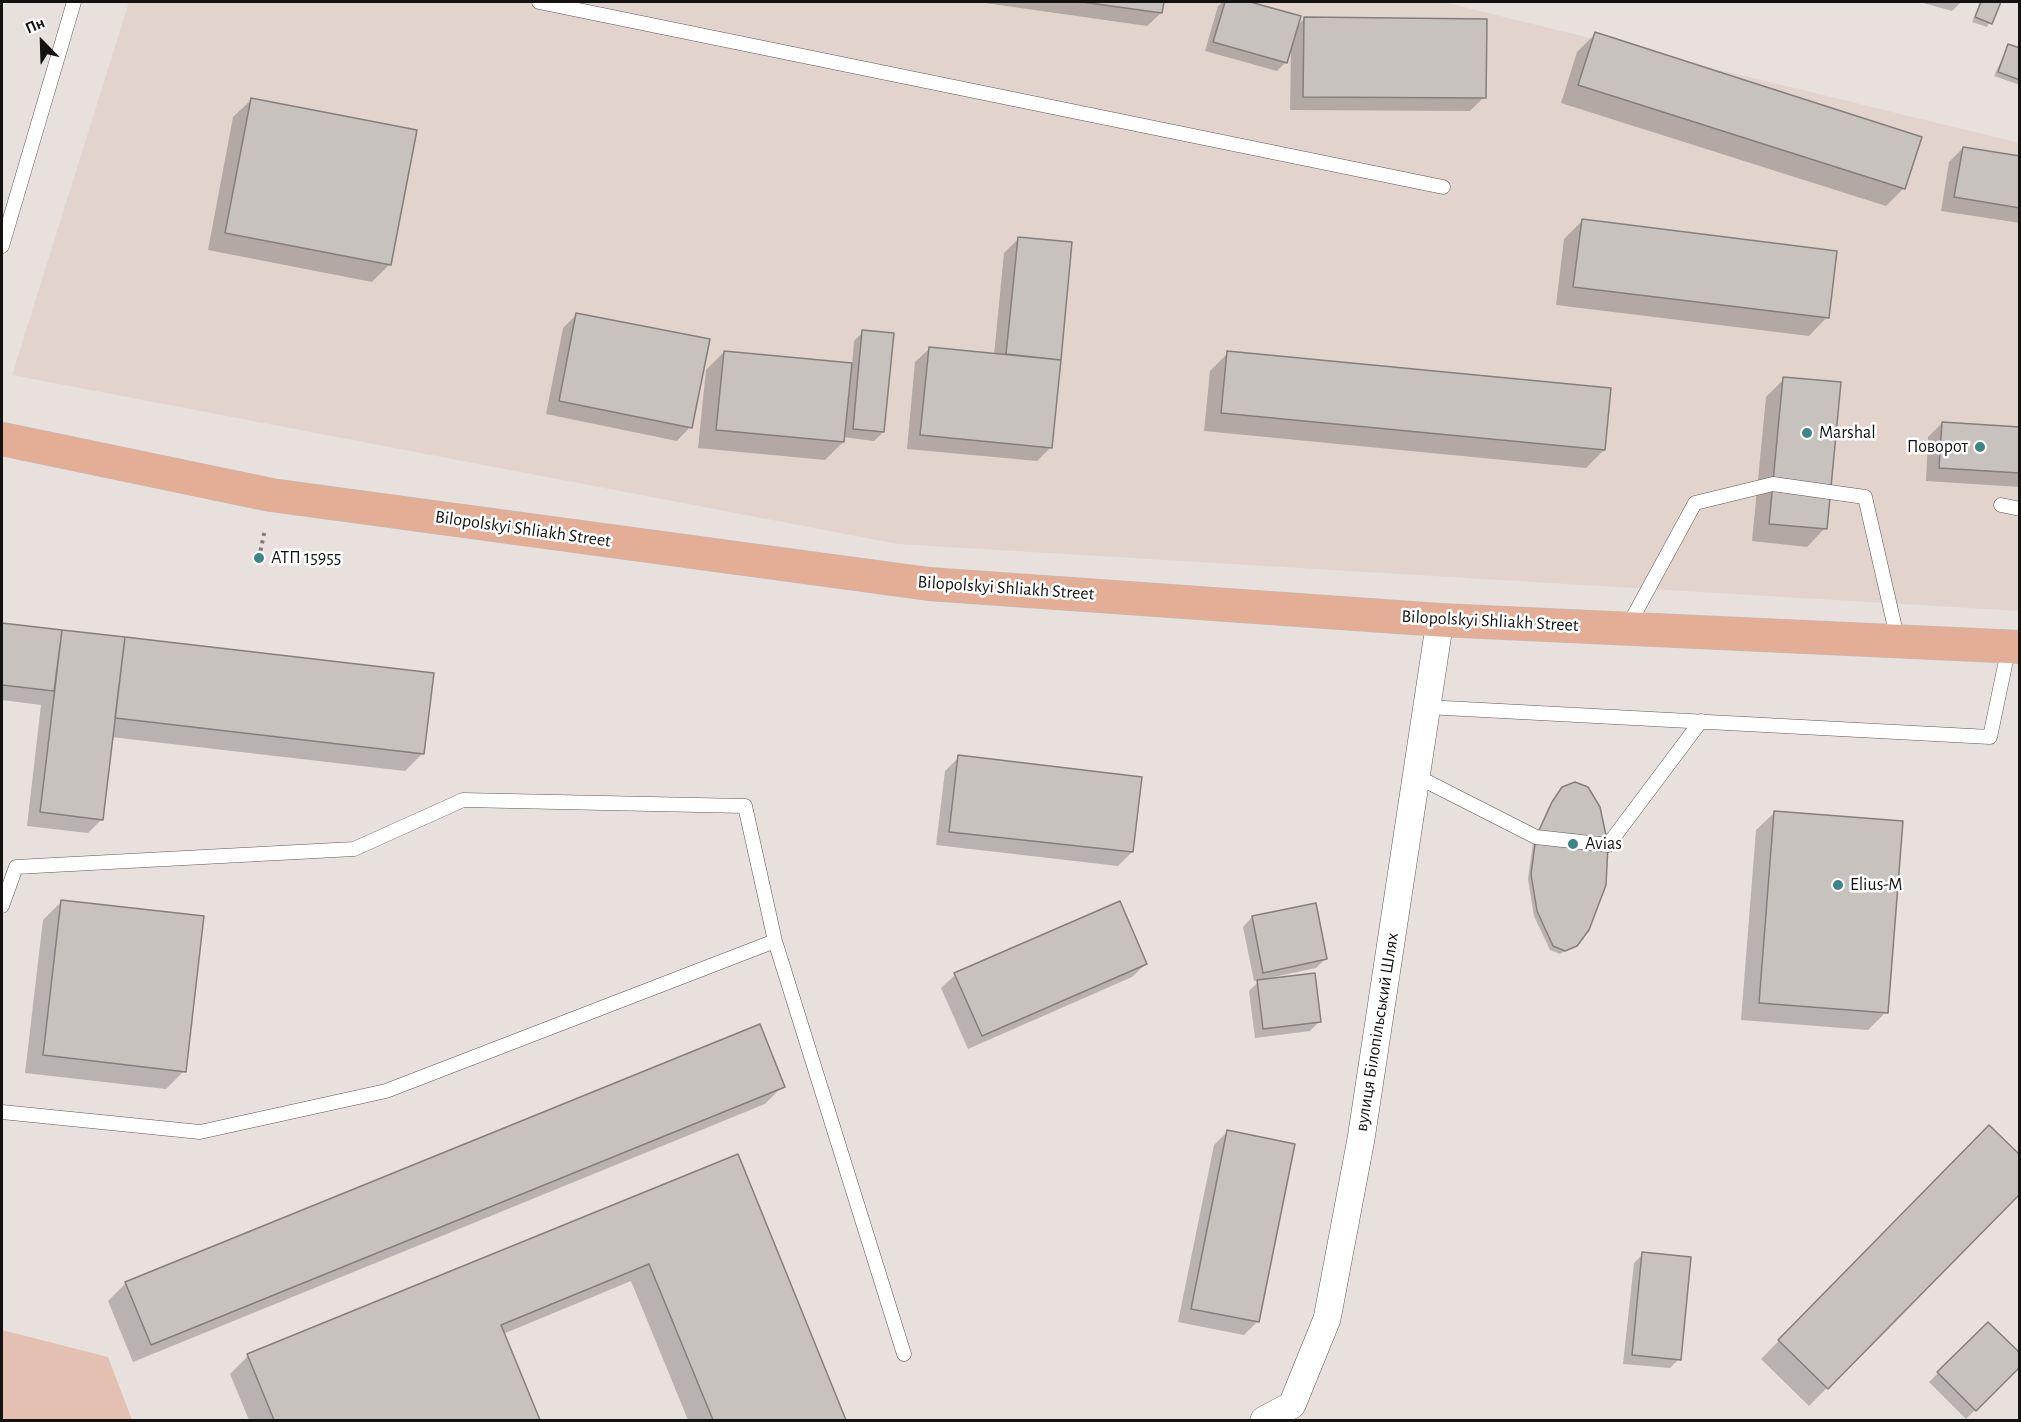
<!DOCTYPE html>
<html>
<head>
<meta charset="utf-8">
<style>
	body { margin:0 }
	#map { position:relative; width:2021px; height:1422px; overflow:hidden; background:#e7e0dd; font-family:"Alegreya Sans",sans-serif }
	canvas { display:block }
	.frame { position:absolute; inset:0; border:3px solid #141211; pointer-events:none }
	.north { position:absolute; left:12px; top:12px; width:60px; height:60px; -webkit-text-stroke:4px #fff; paint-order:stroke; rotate:337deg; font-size:16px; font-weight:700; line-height:24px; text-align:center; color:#141211 }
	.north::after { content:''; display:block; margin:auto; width:21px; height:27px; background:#141211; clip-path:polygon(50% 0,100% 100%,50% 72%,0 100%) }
</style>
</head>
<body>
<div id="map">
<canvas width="2021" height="1422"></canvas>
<div class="frame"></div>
<div class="north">Пн</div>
</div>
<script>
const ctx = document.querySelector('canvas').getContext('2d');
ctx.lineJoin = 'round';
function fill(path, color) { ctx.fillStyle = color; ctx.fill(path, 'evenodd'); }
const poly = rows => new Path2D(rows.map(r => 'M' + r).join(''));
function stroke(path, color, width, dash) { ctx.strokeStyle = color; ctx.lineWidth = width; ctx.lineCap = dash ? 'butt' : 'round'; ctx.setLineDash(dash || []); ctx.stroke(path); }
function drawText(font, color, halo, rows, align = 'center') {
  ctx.font = font + ' "Alegreya Sans",sans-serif'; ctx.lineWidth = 5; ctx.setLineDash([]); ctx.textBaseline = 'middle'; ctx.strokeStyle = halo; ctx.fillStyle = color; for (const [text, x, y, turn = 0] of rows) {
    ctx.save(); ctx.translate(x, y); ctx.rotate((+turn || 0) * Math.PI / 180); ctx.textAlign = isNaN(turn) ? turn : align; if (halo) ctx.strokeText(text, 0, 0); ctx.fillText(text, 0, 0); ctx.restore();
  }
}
const built = poly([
	[129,2,1443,2,2019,143,2019,611,898,544,12,375]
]);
const green = poly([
	[2,1330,108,1357,132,1420,2,1420]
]);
const shadow = poly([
	[978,2,1162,2,1161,13,1147,26],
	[1223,2,1245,2,1299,17,1296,27,1305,18,1484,97,1470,111,1290,110,1291,48,1286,62,1277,71,1205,51,1218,6],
	[1920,2,1961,2,1952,11],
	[1980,2,1999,2,1987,27,1972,22],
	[1595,34,1904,188,1886,206,1561,103,1577,52],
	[2008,46,2020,50,2020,85,1994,76],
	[252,99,390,264,372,282,208,250,233,117],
	[1963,148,2020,157,2020,223,1941,211,1949,162],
	[1582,221,1827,317,1809,336,1556,305,1564,239],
	[1018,239,1071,244,1051,447,1037,461,907,449,915,362,929,349,994,355,1004,253],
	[577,314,690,427,677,441,546,414,563,328],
	[863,332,883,432,874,441,843,437,843,442,825,460,698,448,706,370,724,352,852,365,854,341],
	[1228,353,1604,450,1586,468,1204,431,1210,371],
	[1784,379,1825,528,1807,547,1752,541,1766,397],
	[1942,423,2020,428,2020,487,1926,481,1928,437],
	[2,624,432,674,423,753,405,771,111,737,102,819,88,833,27,826,41,705,2,700],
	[959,757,1132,852,1118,866,936,845,945,771],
	[1558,794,1576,945,1560,954,1550,950,1534,916,1528,879,1533,843,1548,808],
	[1775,812,1886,1012,1868,1030,1741,1020,1756,830],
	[61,902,184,1071,166,1089,25,1073,43,920],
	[1252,917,1325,959,1316,968,1269,978,1319,1022,1310,1031,1255,1038,1249,991,1260,980,1254,981,1243,927],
	[1146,964,1132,977,968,1049,941,988,955,975],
	[783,1086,765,1104,133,1362,108,1301,126,1283],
	[1989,1127,2020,1192,1809,1406,1761,1359],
	[1227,1132,1258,1321,1244,1335,1178,1322,1214,1145],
	[737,1156,844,1420,688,1420,631,1281,503,1334,538,1420,249,1420,230,1374,248,1356],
	[1643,1254,1679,1359,1670,1368,1623,1364,1634,1263],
	[1988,1324,2020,1365,1966,1419,1929,1382]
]);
const building = poly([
	[1082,2,1164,2,1162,13,1082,2],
	[1225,2,1250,2,1301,16,1287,63,1213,42,1225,2],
	[1981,2,2001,2,1992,24,1975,17,1981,2],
	[1304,17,1487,19,1486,98,1303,97,1304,17],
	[1595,32,1922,137,1905,189,1578,85,1595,32],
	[2008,44,2020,48,2020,80,1998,72,2008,44],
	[251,98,417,130,391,265,225,233,251,98],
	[1963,147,2020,156,2020,208,1954,197,1963,147],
	[1582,219,1837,251,1829,318,1573,287,1582,219],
	[1018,237,1072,242,1061,360,1006,354,1018,237],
	[576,313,710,339,692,428,559,401,576,313],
	[862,330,894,333,884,432,853,429,862,330],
	[929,347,1061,360,1052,448,920,435,929,347],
	[724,351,852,363,844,442,716,430,724,351],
	[1227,351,1611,388,1605,450,1221,413,1227,351],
	[1783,377,1841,382,1827,529,1769,524,1783,377],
	[1942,422,2020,427,2020,473,1939,468,1942,422],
	[2,623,62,630,54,691,2,685,2,623],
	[62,630,125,637,103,820,40,812,62,630],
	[125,637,434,673,424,754,115,718,125,637],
	[958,755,1142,777,1133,852,949,832,958,755],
	[1575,782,1588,787,1600,807,1608,845,1606,885,1589,930,1577,946,1565,951,1553,946,1537,911,1531,874,1536,837,1552,802,1562,787,1575,782],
	[1774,811,1903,821,1888,1013,1759,1003,1774,811],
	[61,900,204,916,186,1072,43,1055,61,900],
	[1120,901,1147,964,982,1036,954,973,1120,901],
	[1316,903,1327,959,1263,973,1252,916,1316,903],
	[1315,973,1321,1022,1263,1029,1257,980,1315,973],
	[760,1024,785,1087,151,1345,125,1282,760,1024],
	[1989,1125,2020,1155,2020,1194,1828,1389,1778,1340,1989,1125],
	[1227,1130,1295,1144,1259,1322,1191,1309,1227,1130],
	[738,1154,846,1420,713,1420,649,1264,501,1325,540,1420,274,1420,247,1354,738,1154],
	[1642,1252,1691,1257,1681,1360,1632,1355,1642,1252],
	[1988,1322,2020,1353,2020,1367,1976,1411,1937,1372,1988,1322]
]);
const path = poly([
	[259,558,265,529]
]);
const service = poly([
	[539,2,1443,187],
	[2,246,74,2],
	[2001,505,2020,509],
	[1627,628,1695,503,1773,484,1865,497,1898,641],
	[1426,707,1990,737,2009,646],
	[1416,776,1536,837,1608,845,1701,721],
	[2,906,16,867,354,849,463,800,745,806,775,941],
	[2,1112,200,1132,386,1091,775,941,904,1354]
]);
const minor = poly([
	[1264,1420,1292,1405,1327,1319,1361,1139,1440,620]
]);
const primary = poly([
	[2,439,271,495,929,584,1440,620,2020,647]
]);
const markers = [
	[1807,433,6,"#3d8586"],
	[1980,447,6,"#3d8586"],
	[259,558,6,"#3d8586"],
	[1573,844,6,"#3d8586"],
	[1838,885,6,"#3d8586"]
];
const poiNames = [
	["Marshal",1819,433],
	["Поворот",1968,447,"right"],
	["АТП 15955",271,558],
	["Avias",1585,844],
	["Elius-M",1850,885]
];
const streetNames = [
	["Bilopolskyi Shliakh Street",523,529,8],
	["Bilopolskyi Shliakh Street",1006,588,4],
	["Bilopolskyi Shliakh Street",1490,621,3],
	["вулиця Білопільський Шлях",1377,1032,-81]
];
fill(built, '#e2d3cd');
fill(green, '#e3c0b1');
fill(shadow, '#0003');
fill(building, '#c8c2bf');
stroke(building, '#847e7c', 1.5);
stroke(service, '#5e5856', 15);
stroke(minor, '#5e5856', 28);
stroke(primary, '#bdbdbc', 34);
stroke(path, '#807b79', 4, [3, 4.5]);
stroke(service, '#fff', 14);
stroke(minor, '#fff', 27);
stroke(primary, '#e4ad95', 33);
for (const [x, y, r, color] of markers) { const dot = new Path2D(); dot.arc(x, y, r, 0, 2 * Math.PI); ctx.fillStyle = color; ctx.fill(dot); stroke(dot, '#fff', 2); }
drawText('18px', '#141211', '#fff', poiNames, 'left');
drawText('18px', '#141211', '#fff', streetNames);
</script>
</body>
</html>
